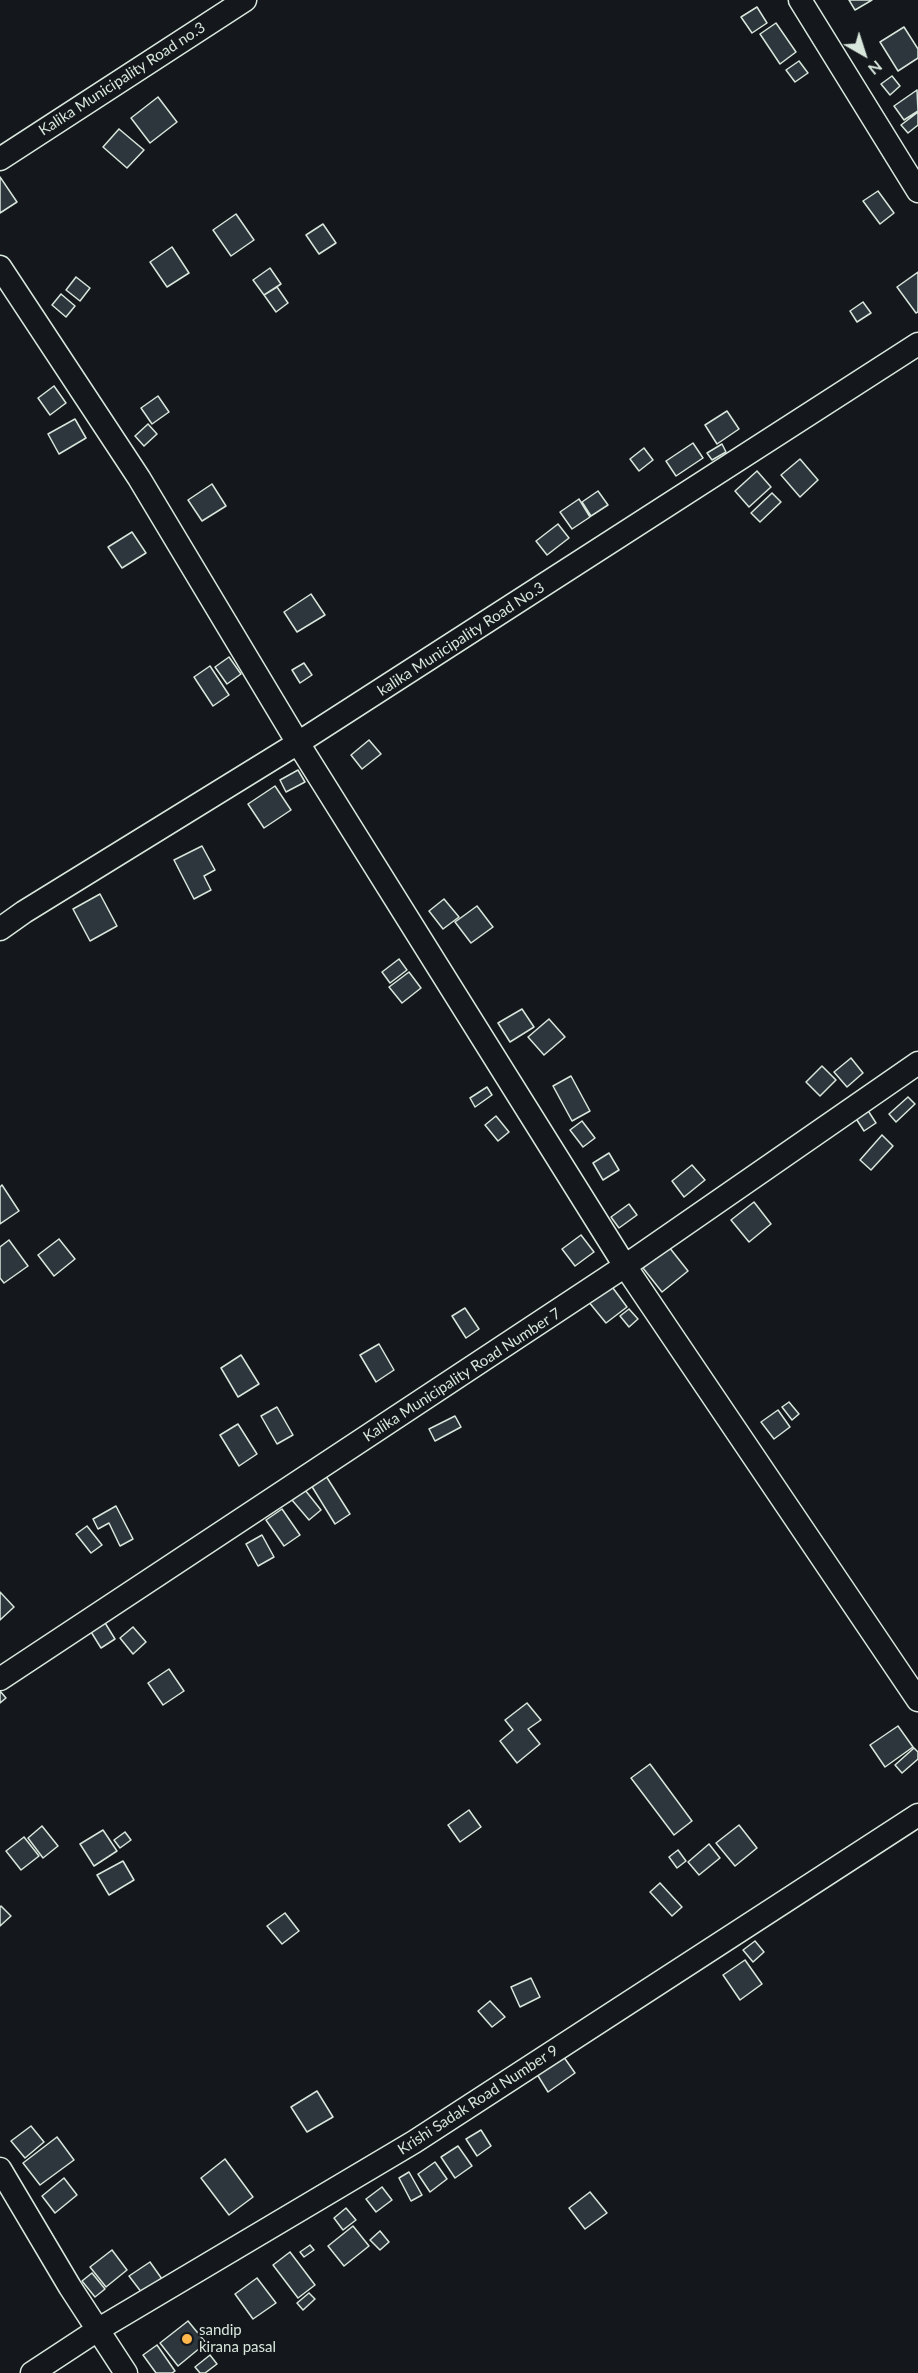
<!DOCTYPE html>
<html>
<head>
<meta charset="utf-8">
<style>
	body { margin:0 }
	#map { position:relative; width:918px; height:2373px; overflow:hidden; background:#14181c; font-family:Lato,sans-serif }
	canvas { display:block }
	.north { position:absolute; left:834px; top:24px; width:60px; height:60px; -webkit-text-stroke:4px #14181c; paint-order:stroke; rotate:141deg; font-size:16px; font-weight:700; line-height:24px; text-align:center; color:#d8e6dc }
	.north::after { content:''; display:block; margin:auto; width:21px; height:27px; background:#d8e6dc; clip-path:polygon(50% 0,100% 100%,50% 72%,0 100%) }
</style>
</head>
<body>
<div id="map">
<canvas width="918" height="2373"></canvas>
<div class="north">N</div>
</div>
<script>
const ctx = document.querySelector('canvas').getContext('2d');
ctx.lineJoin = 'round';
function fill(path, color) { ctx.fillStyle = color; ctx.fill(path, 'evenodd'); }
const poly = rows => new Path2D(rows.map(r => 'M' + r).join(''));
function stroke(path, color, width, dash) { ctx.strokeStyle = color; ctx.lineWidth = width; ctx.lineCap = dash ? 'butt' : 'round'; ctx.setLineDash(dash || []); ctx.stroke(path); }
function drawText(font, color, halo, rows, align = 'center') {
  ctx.font = font + ' Lato,sans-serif'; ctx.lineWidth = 4.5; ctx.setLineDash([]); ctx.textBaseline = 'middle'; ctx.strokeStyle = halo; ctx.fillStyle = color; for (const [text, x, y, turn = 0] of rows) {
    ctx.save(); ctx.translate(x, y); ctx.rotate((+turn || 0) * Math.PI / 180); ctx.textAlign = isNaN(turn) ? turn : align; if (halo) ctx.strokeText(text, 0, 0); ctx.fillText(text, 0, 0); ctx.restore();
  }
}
const building = poly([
	[849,0,872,0,855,10,849,0],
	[757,7,767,23,752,33,741,17,757,7],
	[776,23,796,52,780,64,760,34,776,23],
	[904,27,918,49,918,58,898,71,880,42,904,27],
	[799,61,808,73,795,82,786,70,799,61],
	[892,76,900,86,890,95,881,84,892,76],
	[917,90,918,111,904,120,894,106,917,90],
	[158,97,177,122,150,143,131,118,158,97],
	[918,112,918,125,908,133,901,125,918,112],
	[119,129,144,150,127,168,103,147,119,129],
	[0,177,17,202,0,213,0,177],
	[878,191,894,213,880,224,863,201,878,191],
	[236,214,254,240,231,256,213,230,236,214],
	[323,224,336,243,319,254,306,235,323,224],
	[172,247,189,273,167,287,150,262,172,247],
	[270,268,281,284,264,295,253,280,270,268],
	[918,272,918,312,916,313,897,287,918,272],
	[76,277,90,288,80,301,66,290,76,277],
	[277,287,288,303,276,312,264,295,277,287],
	[61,294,75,306,66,317,52,305,61,294],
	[863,302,871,313,857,322,850,311,863,302],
	[54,386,66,403,50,415,38,398,54,386],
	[158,396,169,412,152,424,141,408,158,396],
	[727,411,739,429,717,444,705,425,727,411],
	[75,419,86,438,59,454,48,434,75,419],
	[148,424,157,434,144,446,135,436,148,424],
	[693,443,703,458,676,476,666,461,693,443],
	[722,444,726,452,712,460,707,453,722,444],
	[644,448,653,460,639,471,630,459,644,448],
	[800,459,818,480,800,497,781,475,800,459],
	[757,471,771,487,749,507,735,491,757,471],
	[212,484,226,506,202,521,188,500,212,484],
	[598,491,608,505,591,516,582,502,598,491],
	[772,493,781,502,760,522,751,513,772,493],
	[579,499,590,517,572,529,560,512,579,499],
	[558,524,569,538,547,555,536,541,558,524],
	[132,532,146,553,122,568,108,547,132,532],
	[311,594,325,615,297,632,284,612,311,594],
	[229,657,241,674,227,684,215,667,229,657],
	[304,663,312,675,300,683,292,670,304,663],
	[210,666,229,695,213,706,194,677,210,666],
	[369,740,381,754,362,769,351,755,369,740],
	[298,770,305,782,286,792,280,780,298,770],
	[275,786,291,810,264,828,248,804,275,786],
	[202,846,215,870,204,876,211,890,194,899,174,860,202,846],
	[100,894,117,926,90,941,73,909,100,894],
	[444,899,459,917,443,929,429,911,444,899],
	[477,906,493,927,471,943,455,922,477,906],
	[399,959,407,970,390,983,382,972,399,959],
	[409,972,421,988,402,1003,389,987,409,972],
	[522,1009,534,1027,510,1042,498,1023,522,1009],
	[549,1019,565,1037,544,1055,528,1037,549,1019],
	[851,1058,863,1073,847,1087,834,1072,851,1058],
	[822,1066,836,1080,820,1096,806,1082,822,1066],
	[571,1076,590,1111,572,1121,553,1086,571,1076],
	[487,1087,492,1095,475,1107,470,1098,487,1087],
	[908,1097,915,1104,896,1122,889,1114,908,1097],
	[867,1109,876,1123,864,1131,855,1117,867,1109],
	[496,1116,509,1132,498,1141,485,1125,496,1116],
	[582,1121,595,1138,583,1147,570,1130,582,1121],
	[882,1135,893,1146,871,1170,860,1160,882,1135],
	[609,1153,619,1170,603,1180,593,1163,609,1153],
	[692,1165,705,1180,684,1197,672,1181,692,1165],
	[2,1185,19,1211,0,1224,0,1187,2,1185],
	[754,1202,771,1224,749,1242,731,1220,754,1202],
	[629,1204,637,1215,619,1228,611,1217,629,1204],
	[581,1235,594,1252,575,1266,562,1249,581,1235],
	[59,1239,75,1259,54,1276,38,1255,59,1239],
	[9,1240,28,1266,4,1283,0,1278,0,1247,9,1240],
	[669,1247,688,1271,662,1292,643,1268,669,1247],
	[610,1284,627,1307,606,1323,588,1301,610,1284],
	[465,1308,479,1329,466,1338,452,1316,465,1308],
	[629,1309,638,1319,629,1327,620,1316,629,1309],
	[379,1344,394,1370,376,1382,360,1355,379,1344],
	[241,1355,259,1384,238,1397,221,1368,241,1355],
	[789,1402,799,1414,792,1420,782,1407,789,1402],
	[277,1407,293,1435,277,1444,261,1416,277,1407],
	[778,1410,790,1427,774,1439,761,1422,778,1410],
	[455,1416,461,1427,435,1441,429,1429,455,1416],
	[238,1424,257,1454,239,1466,220,1435,238,1424],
	[326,1476,350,1514,335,1524,311,1485,326,1476],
	[305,1490,321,1510,309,1520,292,1500,305,1490],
	[116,1506,133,1539,120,1546,109,1523,98,1529,93,1519,116,1506],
	[282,1509,300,1535,284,1546,266,1520,282,1509],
	[87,1526,102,1545,91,1553,76,1534,87,1526],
	[262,1535,274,1557,258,1566,246,1544,262,1535],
	[0,1592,14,1607,0,1620,0,1592],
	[102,1618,115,1639,101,1648,88,1627,102,1618],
	[133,1627,146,1642,133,1654,120,1638,133,1627],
	[169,1669,184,1691,163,1705,148,1683,169,1669],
	[0,1691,6,1698,0,1703,0,1691],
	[527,1703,541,1720,528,1729,540,1744,517,1763,500,1741,513,1730,505,1720,527,1703],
	[898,1726,913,1747,885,1767,870,1745,898,1726],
	[914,1748,918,1752,918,1759,902,1773,895,1765,914,1748],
	[650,1764,692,1821,674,1835,631,1778,650,1764],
	[469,1810,481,1827,460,1842,448,1825,469,1810],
	[739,1825,757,1848,735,1866,716,1843,739,1825],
	[42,1826,58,1846,43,1858,28,1838,42,1826],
	[103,1830,117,1851,94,1866,80,1844,103,1830],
	[125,1832,131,1840,120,1848,114,1840,125,1832],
	[24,1837,39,1856,21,1870,6,1851,24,1837],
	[709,1844,720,1858,699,1875,688,1862,709,1844],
	[678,1850,686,1861,677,1868,669,1857,678,1850],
	[123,1861,134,1880,109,1895,97,1875,123,1861],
	[660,1883,682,1907,672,1916,650,1892,660,1883],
	[1,1906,11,1916,0,1926,0,1907,1,1906],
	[285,1913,299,1931,282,1944,267,1926,285,1913],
	[755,1941,764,1952,753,1962,743,1950,755,1941],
	[745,1960,762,1984,740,2000,723,1975,745,1960],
	[531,1978,540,1997,520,2007,511,1987,531,1978],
	[490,2001,505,2017,492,2027,478,2011,490,2001],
	[561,2053,575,2073,548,2092,535,2071,561,2053],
	[317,2091,333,2117,307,2132,291,2107,317,2091],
	[31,2126,44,2142,25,2158,11,2141,31,2126],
	[481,2130,491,2146,477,2156,466,2139,481,2130],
	[57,2137,74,2160,40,2185,23,2163,57,2137],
	[458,2146,472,2166,455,2178,441,2157,458,2146],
	[225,2159,253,2197,229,2215,201,2178,225,2159],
	[435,2162,447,2179,430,2192,418,2174,435,2162],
	[409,2172,422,2195,411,2201,399,2178,409,2172],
	[64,2178,77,2195,55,2213,42,2196,64,2178],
	[382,2187,392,2200,376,2212,366,2199,382,2187],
	[590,2192,607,2213,585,2229,569,2208,590,2192],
	[346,2208,356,2220,343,2230,334,2218,346,2208],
	[353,2226,369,2246,344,2266,328,2246,353,2226],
	[380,2231,389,2242,380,2250,370,2240,380,2231],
	[310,2245,314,2250,304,2257,300,2252,310,2245],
	[112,2250,127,2270,106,2287,90,2267,112,2250],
	[290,2252,315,2285,298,2298,273,2265,290,2252],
	[150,2262,162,2279,142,2293,129,2276,150,2262],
	[92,2273,105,2289,95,2297,82,2281,92,2273],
	[257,2278,276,2303,253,2319,235,2294,257,2278],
	[309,2293,315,2299,303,2310,297,2303,309,2293],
	[188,2321,206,2343,178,2366,160,2343,188,2321],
	[157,2345,175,2371,172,2373,156,2373,143,2355,157,2345],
	[210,2355,217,2364,205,2373,200,2373,195,2367,210,2355]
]);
const minor = poly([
	[800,0,918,191],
	[0,159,245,0],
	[0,267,139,478,298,743,625,1266,918,1700],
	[0,929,24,912,298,743,918,344],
	[0,1679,625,1266,918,1063],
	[0,2169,70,2287,126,2373],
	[32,2373,99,2329,414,2142,918,1815]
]);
const markers = [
	[187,2339,6,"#ffb74d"]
];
const streetNames = [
	["Kalika Municipality Road no.3",122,79,-33],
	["kalika Municipality Road No.3",461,639,-33],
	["Kalika Municipality Road Number 7",462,1375,-33],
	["Krishi Sadak Road Number 9",478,2100,-33]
];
const poiNames = [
	["sandip",199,2330],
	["kirana pasal",199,2347]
];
fill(building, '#2c363c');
stroke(building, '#d8e6dc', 1.5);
stroke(minor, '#d8e6dc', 25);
stroke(minor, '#14181c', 22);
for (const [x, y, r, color] of markers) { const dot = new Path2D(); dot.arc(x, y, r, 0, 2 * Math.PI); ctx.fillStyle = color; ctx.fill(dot); stroke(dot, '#14181c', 2); }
drawText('15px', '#d8e6dc', '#14181c', streetNames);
drawText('15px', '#d8e6dc', '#14181c', poiNames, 'left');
</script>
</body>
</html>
